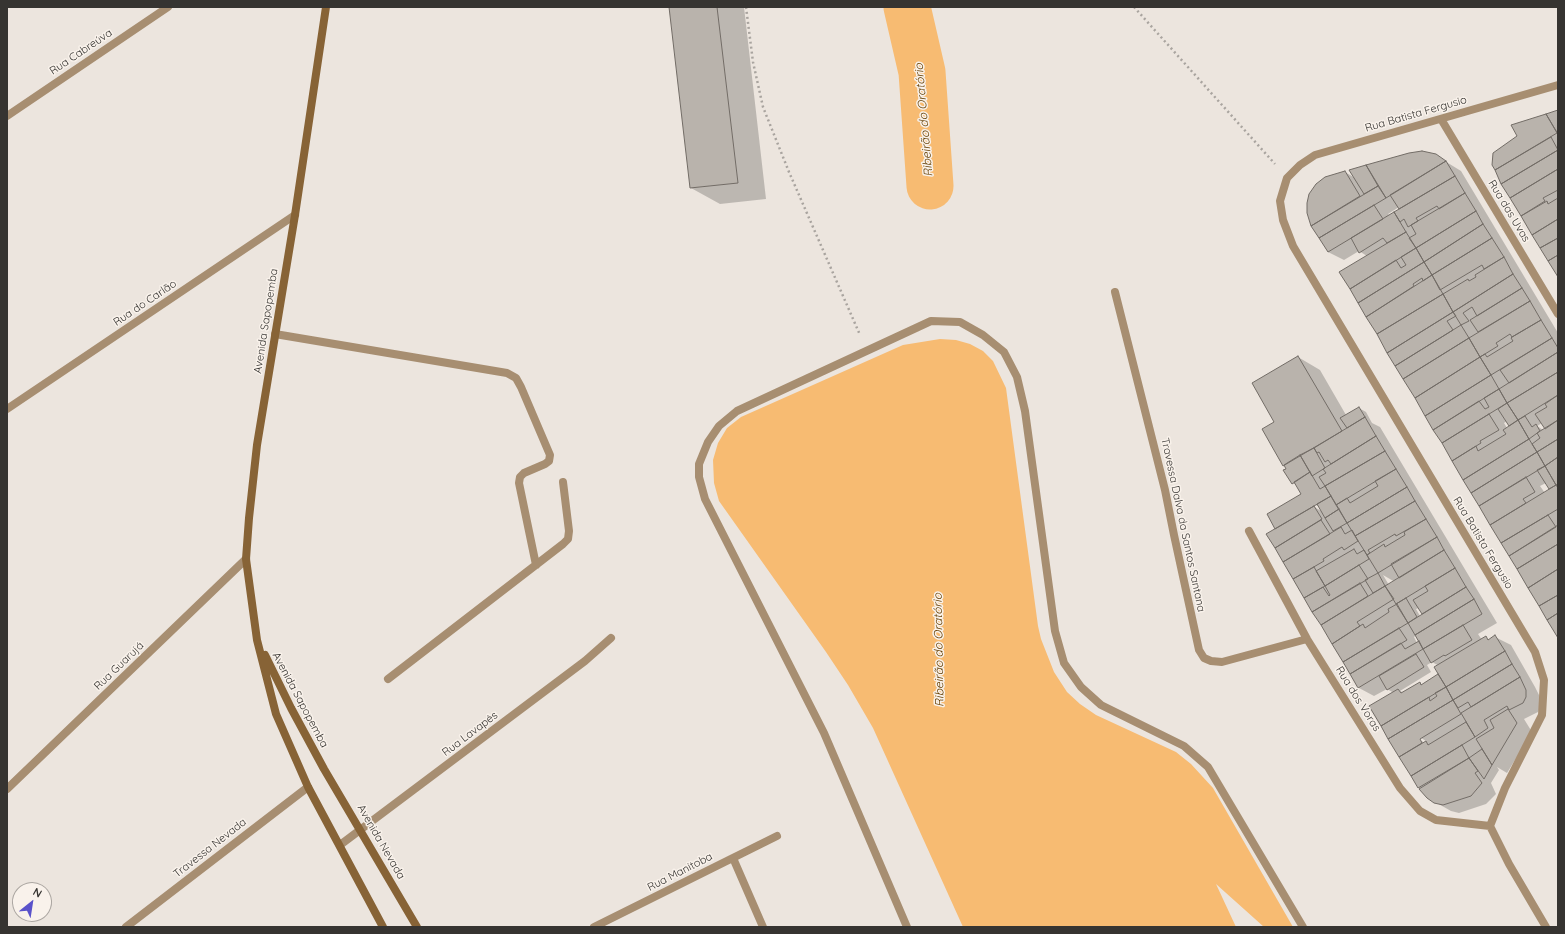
<!DOCTYPE html>
<html>
<head>
<meta charset="utf-8">
<style>
	body { margin:0 }
	#map { position:relative; width:1565px; height:934px; overflow:hidden; background:#ece5de; font-family:Quicksand,sans-serif }
	canvas { display:block }
	.frame { position:absolute; inset:0; border:8px solid #363431; pointer-events:none }
	.north { position:absolute; left:12px; top:882px; width:40px; height:40px; box-sizing:border-box; background:#f9f2eb; border:1px solid #aba6a1; border-radius:50%; rotate:30deg; font-size:11px; font-weight:700; line-height:16px; text-align:center; color:#363431 }
	.north::after { content:''; display:block; margin:auto; width:14px; height:18px; background:#5a52ca; clip-path:polygon(50% 0,100% 100%,50% 72%,0 100%) }
</style>
</head>
<body>
<div id="map">
<canvas width="1565" height="934"></canvas>
<div class="frame"></div>
<div class="north">N</div>
</div>
<script>
const ctx = document.querySelector('canvas').getContext('2d');
ctx.lineJoin = 'round';
function fill(path, color) { ctx.fillStyle = color; ctx.fill(path, 'evenodd'); }
const poly = rows => new Path2D(rows.map(r => 'M' + r).join(''));
function stroke(path, color, width, dash) { ctx.strokeStyle = color; ctx.lineWidth = width; ctx.lineCap = dash ? 'butt' : 'round'; ctx.setLineDash(dash || []); ctx.stroke(path); }
function drawText(font, color, halo, rows, align = 'center') {
  ctx.font = font + ' Quicksand,sans-serif'; ctx.lineWidth = 3; ctx.setLineDash([]); ctx.textBaseline = 'middle'; ctx.strokeStyle = halo; ctx.fillStyle = color; for (const [text, x, y, turn = 0] of rows) {
    ctx.save(); ctx.translate(x, y); ctx.rotate((+turn || 0) * Math.PI / 180); ctx.textAlign = isNaN(turn) ? turn : align; if (halo) ctx.strokeText(text, 0, 0); ctx.fillText(text, 0, 0); ctx.restore();
  }
}
const water = poly([
	[940,339,956,340,970,344,983,351,993,361,1006,388,1038,626,1041,639,1054,672,1067,692,1080,704,1096,715,1176,752,1191,764,1213,788,1293,927,1264,927,1216,884,1236,927,963,927,873,728,848,685,826,652,719,501,714,483,713,460,718,443,727,428,741,417,903,345]
]);
const shadow = poly([
	[670,7,744,7,766,199,720,204,691,188],
	[1558,111,1558,276,1502,183,1493,165,1518,136,1512,126],
	[1409,154,1435,155,1461,171,1558,333,1558,636,1340,272,1367,256,1359,251,1344,260,1328,252,1312,225,1345,172,1355,178,1351,171],
	[1399,207,1401,210,1390,216,1388,214],
	[1507,421,1510,426,1507,428,1504,423],
	[1542,423,1546,429,1543,430,1537,426],
	[1546,483,1551,489,1545,493,1540,486],
	[1298,357,1320,370,1346,415,1359,408,1366,412,1372,423,1380,427,1497,623,1478,634,1482,640,1486,638,1490,640,1495,637,1511,645,1535,687,1541,699,1541,706,1538,712,1524,719,1532,732,1507,773,1497,767,1499,770,1491,783,1496,794,1486,804,1459,813,1451,811,1428,798,1419,788,1370,707,1394,693,1387,689,1374,696,1359,688,1268,535,1277,529,1303,494,1298,486,1293,483,1287,469,1275,422],
	[1311,502,1321,508,1321,511,1310,504],
	[1383,575,1395,582,1389,585],
	[1419,608,1423,614,1420,616,1416,609],
	[1416,635,1420,641,1417,643,1414,637],
	[1432,662,1439,666,1439,675,1422,685,1420,683,1404,693,1400,691,1431,672,1427,665],
	[1416,735,1426,741,1425,743,1415,737]
]);
const river = poly([
	[907,7,922,72,930,186]
]);
const building = poly([
	[669,7,717,7,738,183,690,188,669,7],
	[1558,110,1558,134,1546,114,1558,110],
	[1546,114,1557,133,1495,170,1492,165,1493,153,1517,136,1511,125,1546,114],
	[1551,137,1558,150,1501,184,1495,170,1551,137],
	[1558,150,1558,169,1510,198,1501,184,1558,150],
	[1422,151,1436,154,1446,161,1386,198,1366,165,1409,153,1422,151],
	[1446,161,1455,176,1399,209,1390,195,1446,161],
	[1366,165,1378,186,1364,194,1349,170,1366,165],
	[1558,169,1558,190,1543,198,1545,201,1521,216,1510,198,1558,169],
	[1345,171,1360,196,1311,226,1307,213,1307,203,1309,194,1316,184,1325,177,1345,171],
	[1455,176,1465,193,1439,209,1437,206,1416,218,1418,221,1408,227,1404,219,1400,222,1394,212,1455,176],
	[1378,186,1386,198,1319,238,1311,226,1378,186],
	[1465,193,1476,211,1416,248,1409,238,1416,234,1411,225,1465,193],
	[1558,198,1558,219,1532,235,1521,216,1547,201,1548,204,1558,198],
	[1374,205,1383,219,1328,252,1319,238,1374,205],
	[1476,211,1483,224,1424,262,1416,248,1476,211],
	[1394,212,1406,232,1387,243,1383,238,1359,253,1351,238,1394,212],
	[1558,219,1558,238,1540,248,1532,235,1558,219],
	[1483,224,1492,238,1432,275,1424,262,1483,224],
	[1406,232,1416,248,1350,289,1339,272,1406,232],
	[1492,238,1504,257,1484,269,1482,265,1440,290,1432,275,1492,238],
	[1558,238,1558,255,1548,261,1540,248,1558,238],
	[1416,248,1424,262,1358,303,1350,289,1396,260,1401,268,1406,265,1401,257,1416,248],
	[1558,255,1558,277,1548,261,1558,255],
	[1504,257,1513,274,1453,312,1443,294,1468,279,1469,281,1476,277,1475,275,1504,257],
	[1424,262,1432,275,1423,281,1422,278,1413,284,1414,286,1366,317,1358,303,1424,262],
	[1513,274,1522,288,1477,316,1472,307,1463,313,1469,321,1461,325,1453,312,1513,274],
	[1432,275,1443,294,1377,334,1366,317,1432,275],
	[1522,288,1530,301,1478,332,1470,320,1522,288],
	[1443,294,1453,312,1387,353,1377,334,1443,294],
	[1530,301,1541,320,1512,337,1510,334,1496,343,1498,346,1480,357,1469,338,1530,301],
	[1453,312,1456,316,1447,321,1453,330,1395,366,1387,353,1453,312],
	[1541,320,1552,338,1491,375,1480,357,1485,354,1487,357,1513,341,1511,338,1512,337,1541,320],
	[1461,325,1469,338,1403,379,1395,366,1461,325],
	[1469,338,1480,357,1415,398,1403,379,1469,338],
	[1552,338,1558,348,1558,352,1509,383,1500,370,1552,338],
	[1558,352,1558,372,1507,403,1499,389,1558,352],
	[1298,356,1342,431,1283,466,1262,429,1274,422,1252,383,1298,356],
	[1480,357,1491,375,1425,416,1415,398,1480,357],
	[1558,372,1558,395,1518,420,1507,403,1558,372],
	[1491,375,1499,389,1433,430,1425,416,1491,375],
	[1499,389,1507,403,1442,443,1433,430,1479,401,1485,409,1489,407,1484,398,1499,389],
	[1558,395,1558,420,1545,429,1535,414,1547,407,1545,404,1558,395],
	[1507,403,1518,420,1509,426,1498,409,1507,403],
	[1359,407,1365,417,1347,428,1340,418,1359,407],
	[1489,414,1499,430,1480,441,1481,443,1452,461,1442,443,1489,414],
	[1525,416,1532,427,1536,424,1540,431,1529,439,1518,420,1525,416],
	[1365,417,1376,436,1331,464,1328,460,1325,462,1319,452,1317,453,1314,448,1365,417],
	[1518,420,1529,439,1463,480,1452,461,1476,446,1478,451,1506,434,1503,430,1518,420],
	[1558,420,1558,439,1537,452,1532,444,1540,438,1537,433,1558,420],
	[1376,436,1385,451,1325,486,1319,477,1326,473,1323,469,1376,436],
	[1529,439,1537,452,1471,493,1463,480,1529,439],
	[1558,439,1558,457,1545,466,1537,452,1558,439],
	[1314,448,1325,468,1312,476,1300,455,1314,448],
	[1385,451,1396,469,1336,505,1325,486,1385,451],
	[1537,452,1545,466,1479,506,1471,493,1537,452],
	[1300,455,1310,472,1292,484,1283,470,1286,469,1284,465,1300,455],
	[1558,457,1558,484,1556,485,1545,466,1558,457],
	[1545,466,1556,485,1549,489,1537,470,1545,466],
	[1396,469,1407,487,1347,523,1336,505,1347,498,1350,503,1378,486,1375,481,1396,469],
	[1310,472,1320,489,1325,486,1331,496,1275,529,1267,514,1301,494,1294,482,1310,472],
	[1526,477,1535,492,1523,499,1526,503,1490,525,1479,506,1526,477],
	[1556,485,1558,488,1558,509,1501,543,1490,525,1556,485],
	[1407,487,1415,501,1355,536,1347,523,1407,487],
	[1331,496,1339,509,1325,518,1317,504,1331,496],
	[1415,501,1426,519,1396,536,1395,534,1368,550,1370,553,1367,555,1355,536,1415,501],
	[1314,506,1322,519,1275,548,1266,534,1314,506],
	[1339,509,1347,523,1333,531,1325,518,1339,509],
	[1548,515,1556,527,1509,556,1501,543,1548,515],
	[1426,519,1437,537,1378,573,1367,555,1384,544,1385,547,1405,535,1404,532,1426,519],
	[1321,520,1330,534,1283,562,1275,548,1321,520],
	[1558,525,1558,544,1517,569,1509,556,1558,525],
	[1341,527,1345,534,1352,530,1358,541,1344,550,1342,547,1323,559,1324,561,1293,579,1283,562,1341,527],
	[1437,537,1444,550,1399,578,1391,564,1437,537],
	[1558,544,1558,569,1528,588,1517,569,1558,544],
	[1354,549,1357,554,1364,550,1369,559,1325,586,1316,571,1354,549],
	[1444,550,1455,568,1396,604,1385,586,1444,550],
	[1359,565,1368,579,1312,612,1304,598,1323,587,1329,596,1330,595,1325,586,1359,565],
	[1314,567,1325,586,1304,598,1293,579,1314,567],
	[1455,568,1466,587,1422,614,1413,600,1428,591,1425,586,1455,568],
	[1558,569,1558,595,1539,606,1528,588,1558,569],
	[1378,573,1385,586,1373,593,1365,580,1378,573],
	[1360,583,1368,596,1321,625,1312,612,1360,583],
	[1385,586,1394,599,1357,622,1360,626,1332,644,1321,625,1385,586],
	[1466,587,1474,599,1415,635,1408,623,1466,587],
	[1558,595,1558,613,1547,620,1539,606,1558,595],
	[1406,598,1417,617,1408,623,1396,604,1406,598],
	[1474,599,1482,614,1423,649,1415,635,1474,599],
	[1397,604,1408,623,1343,662,1332,644,1363,624,1365,628,1389,612,1388,609,1397,604],
	[1558,613,1558,638,1547,620,1558,613],
	[1463,625,1472,640,1445,656,1444,655,1431,663,1423,649,1463,625],
	[1399,628,1407,640,1350,674,1343,662,1399,628],
	[1495,635,1505,651,1446,687,1434,667,1486,636,1488,640,1495,635],
	[1419,641,1423,649,1358,688,1350,674,1401,643,1405,649,1419,641],
	[1505,651,1512,664,1453,700,1446,687,1505,651],
	[1416,654,1424,667,1387,690,1379,676,1416,654],
	[1512,664,1520,677,1471,707,1468,702,1458,708,1453,700,1512,664],
	[1438,674,1446,687,1381,726,1369,706,1398,689,1401,693,1420,682,1421,685,1438,674],
	[1520,677,1526,690,1526,697,1523,703,1509,710,1507,706,1484,720,1488,728,1475,737,1461,713,1520,677],
	[1446,687,1453,700,1388,739,1381,726,1429,697,1430,701,1437,696,1435,693,1446,687],
	[1453,700,1461,714,1420,739,1422,743,1399,757,1388,739,1453,700],
	[1508,709,1517,723,1492,765,1476,739,1494,728,1490,720,1508,709],
	[1466,722,1475,737,1411,776,1399,757,1426,741,1428,745,1466,722],
	[1462,745,1469,758,1418,788,1411,776,1462,745],
	[1482,749,1492,765,1484,779,1469,758,1482,749],
	[1469,758,1478,771,1475,773,1482,783,1471,796,1443,805,1434,803,1427,798,1419,789,1469,758]
]);
const path = poly([
	[746,7,753,62,763,107,789,172,860,335],
	[1134,7,1275,164]
]);
const service = poly([
	[275,334,507,373,516,378,521,387,550,455,549,461,545,464,524,473,520,477,519,483,536,565],
	[388,679,563,544,568,539,569,531,563,482],
	[126,927,308,787],
	[907,927,824,733,705,499,699,477,699,464,708,442,719,426,737,411,931,321,960,322,983,335,1004,352,1017,377,1025,411,1055,631,1064,663,1081,687,1101,705,1184,746,1208,767,1303,927]
]);
const minor = poly([
	[1441,119,1558,314],
	[1115,292,1165,490,1174,535,1199,650,1204,658,1211,661,1222,662,1307,639],
	[1249,531,1307,639,1400,788,1420,811,1436,820,1490,826],
	[7,789,246,559],
	[340,845,585,661,611,638],
	[733,858,763,927],
	[594,927,777,836],
	[1546,927,1509,864,1490,826,1505,788,1542,715,1544,680,1535,652,1293,246,1283,220,1280,201,1287,178,1300,165,1315,155,1558,85]
]);
const tertiary = poly([
	[7,116,168,7],
	[7,409,295,215]
]);
const secondary = poly([
	[326,7,295,215,257,445,249,518,246,559,257,640,276,714,308,787,383,927],
	[265,655,291,708,324,769,417,927]
]);
const streetNames = [
	["Rua Cabreúva",81,52,-34],
	["Rua Batista Fergusio",1416,114,-16],
	["Rua das Uvas",1509,211,59],
	["Rua do Carlão",145,303,-34],
	["Avenida Sapopemba",266,321,-81],
	["Travessa Dalva da Santos Santana",1183,525,78],
	["Rua Batista Fergusio",1483,543,59],
	["Rua Guarujá",119,666,-44],
	["Rua dos Voras",1358,699,58],
	["Avenida Sapopemba",300,700,62],
	["Rua Lavapés",470,734,-37],
	["Avenida Nevada",381,842,60],
	["Travessa Nevada",210,848,-38],
	["Rua Manitoba",680,872,-27]
];
const waterNames = [
	["Ribeirão do Oratório",924,120,-95],
	["Ribeirão do Oratório",939,650,-91]
];
fill(water, '#f7bb72');
fill(shadow, '#0003');
stroke(river, '#f7bb72', 47);
fill(building, '#b9b3ac');
stroke(building, '#726c66', 1);
stroke(path, '#a9a49f', 2.5, [2, 3]);
stroke(service, '#a78e71', 8);
stroke(minor, '#a78e71', 8);
stroke(tertiary, '#a78e71', 8);
stroke(secondary, '#876336', 8);
drawText('11px', '#363431', '#f9f2eb', streetNames);
drawText('italic 12px', '#633d00', '#f9f2eb', waterNames);
</script>
</body>
</html>
